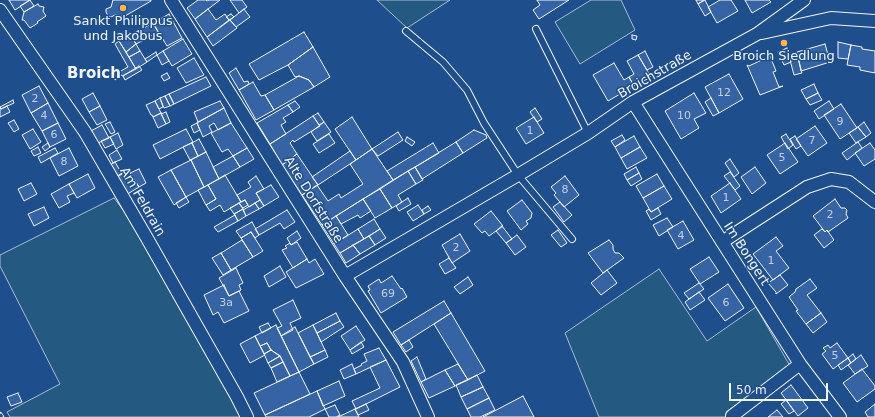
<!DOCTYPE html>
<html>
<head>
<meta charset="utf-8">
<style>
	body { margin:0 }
	#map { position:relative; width:875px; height:417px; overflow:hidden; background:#1f4e8c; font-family:"DejaVu Sans",sans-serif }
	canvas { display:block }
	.scale { position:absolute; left:729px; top:383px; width:99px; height:18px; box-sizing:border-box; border:2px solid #f2f6ff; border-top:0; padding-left:5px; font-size:12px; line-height:14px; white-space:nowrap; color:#f2f6ff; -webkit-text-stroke:3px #1f4e8c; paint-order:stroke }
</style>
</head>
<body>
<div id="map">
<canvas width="875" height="417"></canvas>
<div class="scale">50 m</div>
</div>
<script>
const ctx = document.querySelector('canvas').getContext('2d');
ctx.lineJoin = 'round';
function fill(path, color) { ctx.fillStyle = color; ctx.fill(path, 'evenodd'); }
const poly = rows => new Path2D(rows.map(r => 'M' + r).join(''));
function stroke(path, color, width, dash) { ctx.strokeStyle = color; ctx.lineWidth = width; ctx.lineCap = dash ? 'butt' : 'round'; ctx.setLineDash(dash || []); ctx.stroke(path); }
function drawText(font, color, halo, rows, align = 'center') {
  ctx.font = font + ' "DejaVu Sans",sans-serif'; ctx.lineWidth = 3; ctx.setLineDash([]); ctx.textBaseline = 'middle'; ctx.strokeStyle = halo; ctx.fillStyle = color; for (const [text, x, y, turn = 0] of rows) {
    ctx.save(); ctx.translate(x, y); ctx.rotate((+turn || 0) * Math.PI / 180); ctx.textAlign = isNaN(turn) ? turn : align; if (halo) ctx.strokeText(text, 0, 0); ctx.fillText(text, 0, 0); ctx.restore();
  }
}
const green = poly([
	[377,0,450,0,407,28,377,0],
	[591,0,621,0,635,30,580,64,555,22,591,0],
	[114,198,130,219,242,417,10,417,7,412,60,384,0,266,0,255,114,198],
	[659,269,707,341,756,307,790,366,726,412,729,417,599,417,565,333,659,269]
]);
const building = poly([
	[9,0,30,0,15,10,9,0],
	[30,0,34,6,24,12,20,6,30,0],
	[113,0,151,0,151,1,125,16,115,15,111,17,108,16,106,12,106,9,111,7,113,0],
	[198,0,206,0,207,1,209,0,220,0,195,19,187,8,198,0],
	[230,0,242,0,247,7,239,13,230,0],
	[537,0,569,0,539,19,533,10,540,5,537,0],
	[696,0,704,0,698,4,696,0],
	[705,0,711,12,705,16,698,4,705,0],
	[720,0,731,0,738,11,717,23,708,7,720,0],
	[745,0,769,0,771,2,752,13,745,0],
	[38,4,39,6,44,7,43,11,46,16,37,22,38,23,30,28,24,20,22,20,24,12,38,4],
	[208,9,216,20,225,14,229,20,207,37,195,19,208,9],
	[244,9,250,17,236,27,230,20,244,9],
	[169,14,182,38,167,46,153,23,169,14],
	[231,14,234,17,229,20,226,17,231,14],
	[230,20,237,28,213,46,207,37,230,20],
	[153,23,158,32,144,40,138,31,153,23],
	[138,31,144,40,136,44,131,35,138,31],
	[304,32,313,47,288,65,259,80,249,64,304,32],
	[131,35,136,44,126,52,119,41,131,35],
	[632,35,637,36,636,40,632,39,632,35],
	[183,39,192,54,172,66,163,51,183,39],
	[119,41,136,69,122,76,119,72,128,67,115,44,119,41],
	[838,42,851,45,848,59,838,58,838,42],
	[136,44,140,51,129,57,126,52,136,44],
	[825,44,830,62,801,71,797,52,825,44],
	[851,45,862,47,862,49,875,51,875,73,860,70,860,67,847,65,851,45],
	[313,47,330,77,314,87,309,80,299,76,295,77,288,65,313,47],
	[787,48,791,62,784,65,778,52,787,48],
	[140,51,147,62,136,69,129,57,140,51],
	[163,51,169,61,162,65,157,55,163,51],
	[645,51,653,67,647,70,638,55,645,51],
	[156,52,157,55,147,62,145,59,156,52],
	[638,55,651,77,634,86,629,77,634,74,627,61,638,55],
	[770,56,776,71,773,72,779,87,783,86,760,95,747,65,749,66,770,56],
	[194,58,204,75,186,83,177,68,194,58],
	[798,58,802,73,794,75,790,60,798,58],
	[614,63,624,80,629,77,634,86,608,101,593,75,614,63],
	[139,66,142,70,125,80,123,76,139,66],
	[236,68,244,82,248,81,249,84,239,90,229,73,236,68],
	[119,72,121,76,115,80,113,76,119,72],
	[167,73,170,78,164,81,161,76,167,73],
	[729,74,743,99,719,113,705,87,729,74],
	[299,76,309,80,314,87,274,110,265,95,299,76],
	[206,77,211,86,174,104,169,94,206,77],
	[253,82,261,96,265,95,274,110,256,120,239,90,253,82],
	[814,84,818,93,806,99,801,90,814,84],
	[39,86,48,103,31,113,22,95,39,86],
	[93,93,100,106,89,112,82,99,93,93],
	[694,93,706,113,694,119,699,128,681,139,665,111,694,93],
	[818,93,822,100,810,105,806,99,818,93],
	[169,94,174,104,170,106,165,96,169,94],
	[165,96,170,106,164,108,160,98,165,96],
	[160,98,163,107,159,109,155,101,160,98],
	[711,98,719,113,713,116,705,102,711,98],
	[13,100,14,103,1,109,0,107,13,100],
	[155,101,161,113,153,117,152,115,151,115,146,105,155,101],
	[220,101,224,108,198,122,194,112,220,101],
	[295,101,300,107,293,112,288,105,295,101],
	[829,101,834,109,819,119,814,111,829,101],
	[48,103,58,123,42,131,31,113,48,103],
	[841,104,857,128,840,139,824,115,841,104],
	[288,105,293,112,283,118,286,122,281,125,286,134,270,144,257,123,288,105],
	[7,106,10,112,0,117,0,107,1,109,7,106],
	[100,106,107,120,97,125,89,112,100,106],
	[224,108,231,123,218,130,214,123,209,126,212,132,203,137,197,123,224,108],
	[535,108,542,119,537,122,530,112,535,108],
	[166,112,170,122,166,124,161,114,166,112],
	[161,113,166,124,158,128,153,117,161,113],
	[318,113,324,122,319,125,313,116,318,113],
	[313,116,320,126,294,142,293,140,290,143,297,154,282,165,270,144,313,116],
	[352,117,372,149,356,160,335,129,352,117],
	[534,117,544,133,526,144,516,128,534,117],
	[14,120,19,129,14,132,8,123,14,120],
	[110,122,115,132,111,134,105,124,110,122],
	[324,122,331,132,317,141,311,132,324,122],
	[864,122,871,133,866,137,858,127,864,122],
	[58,123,66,139,50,147,42,131,58,123],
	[197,123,200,130,194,133,191,126,197,123],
	[231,123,247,148,233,156,228,149,222,152,211,133,231,123],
	[102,125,109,138,96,144,89,132,102,125],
	[815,126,827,143,808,156,796,139,815,126],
	[858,127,866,137,856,143,849,133,858,127],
	[33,129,41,142,30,149,22,135,33,129],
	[186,129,193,142,160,159,153,145,186,129],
	[474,130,486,135,487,138,463,153,456,142,474,130],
	[398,132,403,140,378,156,372,149,398,132],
	[118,133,123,145,116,149,110,137,118,133],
	[329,134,335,143,319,153,313,144,329,134],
	[786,134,793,145,788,149,781,137,786,134],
	[622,135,625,140,615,147,611,141,622,135],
	[634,136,640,147,621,158,615,147,634,136],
	[795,136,801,146,796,149,790,139,795,136],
	[110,137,114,144,105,148,101,141,110,137],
	[407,137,415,142,412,146,405,141,407,137],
	[199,139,206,152,198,156,192,143,199,139],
	[456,142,463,153,422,179,415,167,456,142],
	[858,142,862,148,847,160,842,153,858,142],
	[48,143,50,147,45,151,42,147,48,143],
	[192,143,198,156,190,160,183,147,192,143],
	[433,143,439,153,393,180,387,171,433,143],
	[785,143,798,162,780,174,767,155,785,143],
	[870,143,875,150,875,159,864,166,855,153,870,143],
	[38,147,41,153,34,156,31,151,38,147],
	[640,147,647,158,627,169,621,158,640,147],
	[55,148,58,153,41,163,38,157,55,148],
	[69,148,78,166,59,176,50,158,69,148],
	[247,148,254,159,240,167,233,156,247,148],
	[372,149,393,180,322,225,302,195,317,185,328,201,339,194,341,198,363,184,350,164,372,149],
	[117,150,122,159,113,163,109,155,117,150],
	[350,151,356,160,318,185,312,177,350,151],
	[206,152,219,179,204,187,191,160,206,152],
	[297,154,318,185,302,195,282,165,297,154],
	[233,156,240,167,219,179,213,167,233,156],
	[730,159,739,173,734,177,725,163,730,159],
	[191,160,204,187,186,197,171,170,191,160],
	[115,162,122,174,116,178,108,166,115,162],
	[415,167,423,180,416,184,408,171,415,167],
	[636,167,639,173,627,180,624,174,636,167],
	[755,167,766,183,752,194,741,177,755,167],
	[128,169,139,187,126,195,116,177,128,169],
	[139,169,146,183,139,187,130,173,139,169],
	[171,170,186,197,174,205,158,177,171,170],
	[408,171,416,184,398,195,402,202,392,208,380,189,408,171],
	[730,172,740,186,735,190,724,176,730,172],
	[639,173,642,179,631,186,627,180,639,173],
	[88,174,95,188,77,198,69,184,88,174],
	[657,174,664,186,643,198,636,186,657,174],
	[225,175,241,202,224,212,220,205,210,211,206,205,216,199,208,185,225,175],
	[256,176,264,189,256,193,260,200,249,207,245,200,241,202,237,195,251,187,248,182,256,176],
	[565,176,579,195,564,207,554,195,556,193,551,187,565,176],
	[31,183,37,194,24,201,18,189,31,183],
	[730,183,741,199,721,213,711,196,730,183],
	[69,184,74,193,67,196,70,202,59,208,51,194,69,184],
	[208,185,216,199,206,205,198,190,208,185],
	[271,185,279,197,264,206,256,193,271,185],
	[664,186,672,199,651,212,643,198,664,186],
	[380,189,392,208,375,218,363,199,380,189],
	[186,197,189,202,179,208,176,203,186,197],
	[408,198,411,204,399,211,396,206,408,198],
	[363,199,371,211,360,218,358,215,341,224,336,216,363,199],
	[835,199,841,208,845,208,847,210,846,214,848,218,828,232,827,230,825,232,813,216,835,199],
	[245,200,248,205,243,208,239,203,245,200],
	[260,200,264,206,259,209,255,203,260,200],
	[522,200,532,213,531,218,526,221,528,224,521,230,507,211,522,200],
	[560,202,572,215,564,222,553,207,560,202],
	[239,203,243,209,234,214,230,208,239,203],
	[255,203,259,209,246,216,243,210,255,203],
	[418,205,424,214,413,221,407,212,418,205],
	[428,206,431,210,424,214,422,210,428,206],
	[44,207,49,218,34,226,28,214,44,207],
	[658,208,661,214,651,220,646,211,649,209,651,212,658,208],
	[243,209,246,216,238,221,234,214,243,209],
	[287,210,295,222,284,229,280,223,259,235,255,229,287,210],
	[491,211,503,226,489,236,485,231,482,233,474,224,491,211],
	[235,215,238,221,218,232,214,227,235,215],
	[336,216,348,235,334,244,322,225,336,216],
	[667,218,673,227,659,236,653,225,667,218],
	[374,219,380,229,364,239,358,229,374,219],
	[683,221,694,240,678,249,667,230,683,221],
	[252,222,259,235,255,238,251,232,241,238,236,231,252,222],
	[502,226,512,239,506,243,496,231,502,226],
	[358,229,364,239,340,253,334,244,358,229],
	[380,229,386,238,375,245,369,236,380,229],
	[822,229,825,232,827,230,834,240,824,248,814,235,822,229],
	[558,230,567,243,561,247,551,235,558,230],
	[297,231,301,238,291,245,287,238,297,231],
	[251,232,263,251,253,257,241,238,251,232],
	[460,234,470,251,452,263,442,245,460,234],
	[517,235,526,247,515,255,506,243,517,235],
	[369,236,375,245,360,254,353,245,369,236],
	[776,237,783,246,776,251,789,268,773,280,753,254,776,237],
	[242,240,253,257,231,270,221,253,242,240],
	[609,240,613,245,613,249,615,253,619,253,624,258,603,273,588,253,609,240],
	[297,242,307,259,293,268,282,250,287,248,285,246,290,243,291,245,297,242],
	[353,245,360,254,346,263,340,253,353,245],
	[221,253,231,270,223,275,212,258,221,253],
	[709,257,719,272,700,284,690,269,709,257],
	[449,258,456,268,445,274,439,264,449,258],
	[307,259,309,263,315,259,324,274,296,288,286,272,307,259],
	[280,266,286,277,269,287,264,276,280,266],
	[236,268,243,283,239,285,241,290,229,296,219,278,236,268],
	[607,270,617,283,601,295,591,283,607,270],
	[780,275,788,285,776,294,776,292,768,283,780,275],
	[392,276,401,289,402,288,407,297,381,313,368,291,370,290,368,286,379,279,381,283,392,276],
	[468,277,473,285,460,294,454,287,468,277],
	[810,279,817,288,807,295,821,313,806,324,796,311,798,310,789,297,795,292,796,289,810,279],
	[699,283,704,289,689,299,684,293,699,283],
	[728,284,744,308,725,321,708,298,728,284],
	[224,285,229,296,239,291,249,311,224,323,218,312,213,315,204,295,224,285],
	[699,292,705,300,690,310,685,302,699,292],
	[293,300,301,318,290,323,293,330,281,336,277,328,282,326,273,310,293,300],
	[444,301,451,313,401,345,393,332,444,301],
	[336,313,340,321,317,333,313,325,336,313],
	[451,313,485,371,468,380,434,324,451,313],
	[821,313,827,322,813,333,806,324,821,313],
	[340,321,344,327,321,342,317,333,340,321],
	[268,323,271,328,262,333,259,327,268,323],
	[276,325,299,372,290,376,280,356,271,350,267,343,260,346,255,336,276,325],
	[313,325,325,350,310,357,298,333,313,325],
	[356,326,365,340,350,350,341,336,356,326],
	[295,327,314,364,299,372,281,336,295,327],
	[255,336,265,355,250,363,240,344,255,336],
	[409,340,413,347,406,352,401,345,409,340],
	[361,342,364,347,352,354,350,350,361,342],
	[267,343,271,350,264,354,260,346,267,343],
	[837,343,848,358,833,369,822,354,826,351,823,348,828,345,830,348,837,343],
	[379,348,386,360,356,374,354,369,362,365,361,364,367,361,364,354,379,348],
	[271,350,280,356,268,363,264,354,271,350],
	[325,350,328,357,314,364,310,357,325,350],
	[853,354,856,359,851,363,848,358,853,354],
	[861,355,868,366,855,374,848,365,861,355],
	[280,356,283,362,271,368,268,363,280,356],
	[417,357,426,379,421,382,411,361,417,357],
	[848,358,851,363,841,370,838,365,848,358],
	[386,360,400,387,356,409,352,401,380,388,370,367,386,360],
	[283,362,290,376,277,382,271,368,283,362],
	[352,364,356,374,344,379,340,370,352,364],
	[458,364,468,380,455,386,445,370,458,364],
	[862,369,875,386,875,389,857,402,843,383,862,369],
	[445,370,455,386,429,398,421,382,445,370],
	[299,372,310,394,265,415,254,393,299,372],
	[477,375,483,387,461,397,456,385,477,375],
	[339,381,345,396,323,406,317,391,339,381],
	[791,385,808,408,798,416,781,393,791,385],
	[483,387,489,398,467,409,461,397,483,387],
	[317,391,325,409,309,417,266,417,265,415,317,391],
	[18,393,22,402,11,406,7,397,18,393],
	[523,396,534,417,483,417,523,396],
	[489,398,495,410,480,417,471,417,467,409,489,398],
	[786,400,794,411,789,414,781,404,786,400],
	[366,404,369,410,358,415,355,409,366,404],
	[875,404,875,417,868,417,865,412,875,404],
	[335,405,340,415,336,417,329,417,325,409,335,405],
	[355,409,359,417,338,417,355,409],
	[777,410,783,417,768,417,777,410]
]);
const lane = poly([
	[536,29,588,133],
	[406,31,443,62,467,90,484,123,518,175,572,239]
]);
const street = poly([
	[171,0,345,276,403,362,428,417],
	[0,10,85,132,148,240,237,397,247,417],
	[762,33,831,18,875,21],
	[633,102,800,364,840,417],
	[722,242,807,187,831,179,849,182,875,202],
	[345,276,518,175,588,133,633,102,757,34,804,0],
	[732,416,800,364]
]);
const rail = poly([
	[0,414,2,417]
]);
const markers = [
	[123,8,4,"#ffb74d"],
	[784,43,4,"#ffb74d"]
];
const numberNames = [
	["12",724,93],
	["2",35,99],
	["4",44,116],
	["10",684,116],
	["9",840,122],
	["1",530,131],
	["6",54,135],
	["7",812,141],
	["5",782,158],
	["8",64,162],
	["8",565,190],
	["1",726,198],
	["2",830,215],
	["4",681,236],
	["2",456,248],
	["1",771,261],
	["69",388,294],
	["3a",226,303],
	["6",726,303],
	["5",835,356]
];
const poiNames = [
	["Sankt Philippus",123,22],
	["und Jakobus",123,37],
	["Broich Siedlung",784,57]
];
const streetNames = [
	["Broichstraße",655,75,-30],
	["Alte Dorfstraße",313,200,58],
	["Am Feldrain",142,202,60],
	["Im Bongert",746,254,57]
];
const quarterNames = [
	["Broich",94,74]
];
fill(green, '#245a82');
stroke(green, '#a8bbd7', 1);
fill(building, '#3563a3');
stroke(building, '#f2f6ff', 1);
stroke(lane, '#f2f6ff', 8);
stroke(street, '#f2f6ff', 14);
stroke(lane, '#1f4e8c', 6);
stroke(street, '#1f4e8c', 12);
stroke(rail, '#f2f6ff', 4.5);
stroke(rail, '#1f4e8c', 3, [9]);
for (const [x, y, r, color] of markers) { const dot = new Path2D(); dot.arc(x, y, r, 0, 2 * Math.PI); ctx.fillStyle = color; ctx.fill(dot); stroke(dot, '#1f4e8c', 1.5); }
drawText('11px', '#c3d1e8', null, numberNames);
drawText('13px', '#f2f6ff', '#1f4e8c', poiNames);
drawText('13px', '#f2f6ff', '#1f4e8c', streetNames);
drawText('bold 15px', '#f2f6ff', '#1f4e8c', quarterNames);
</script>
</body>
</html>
